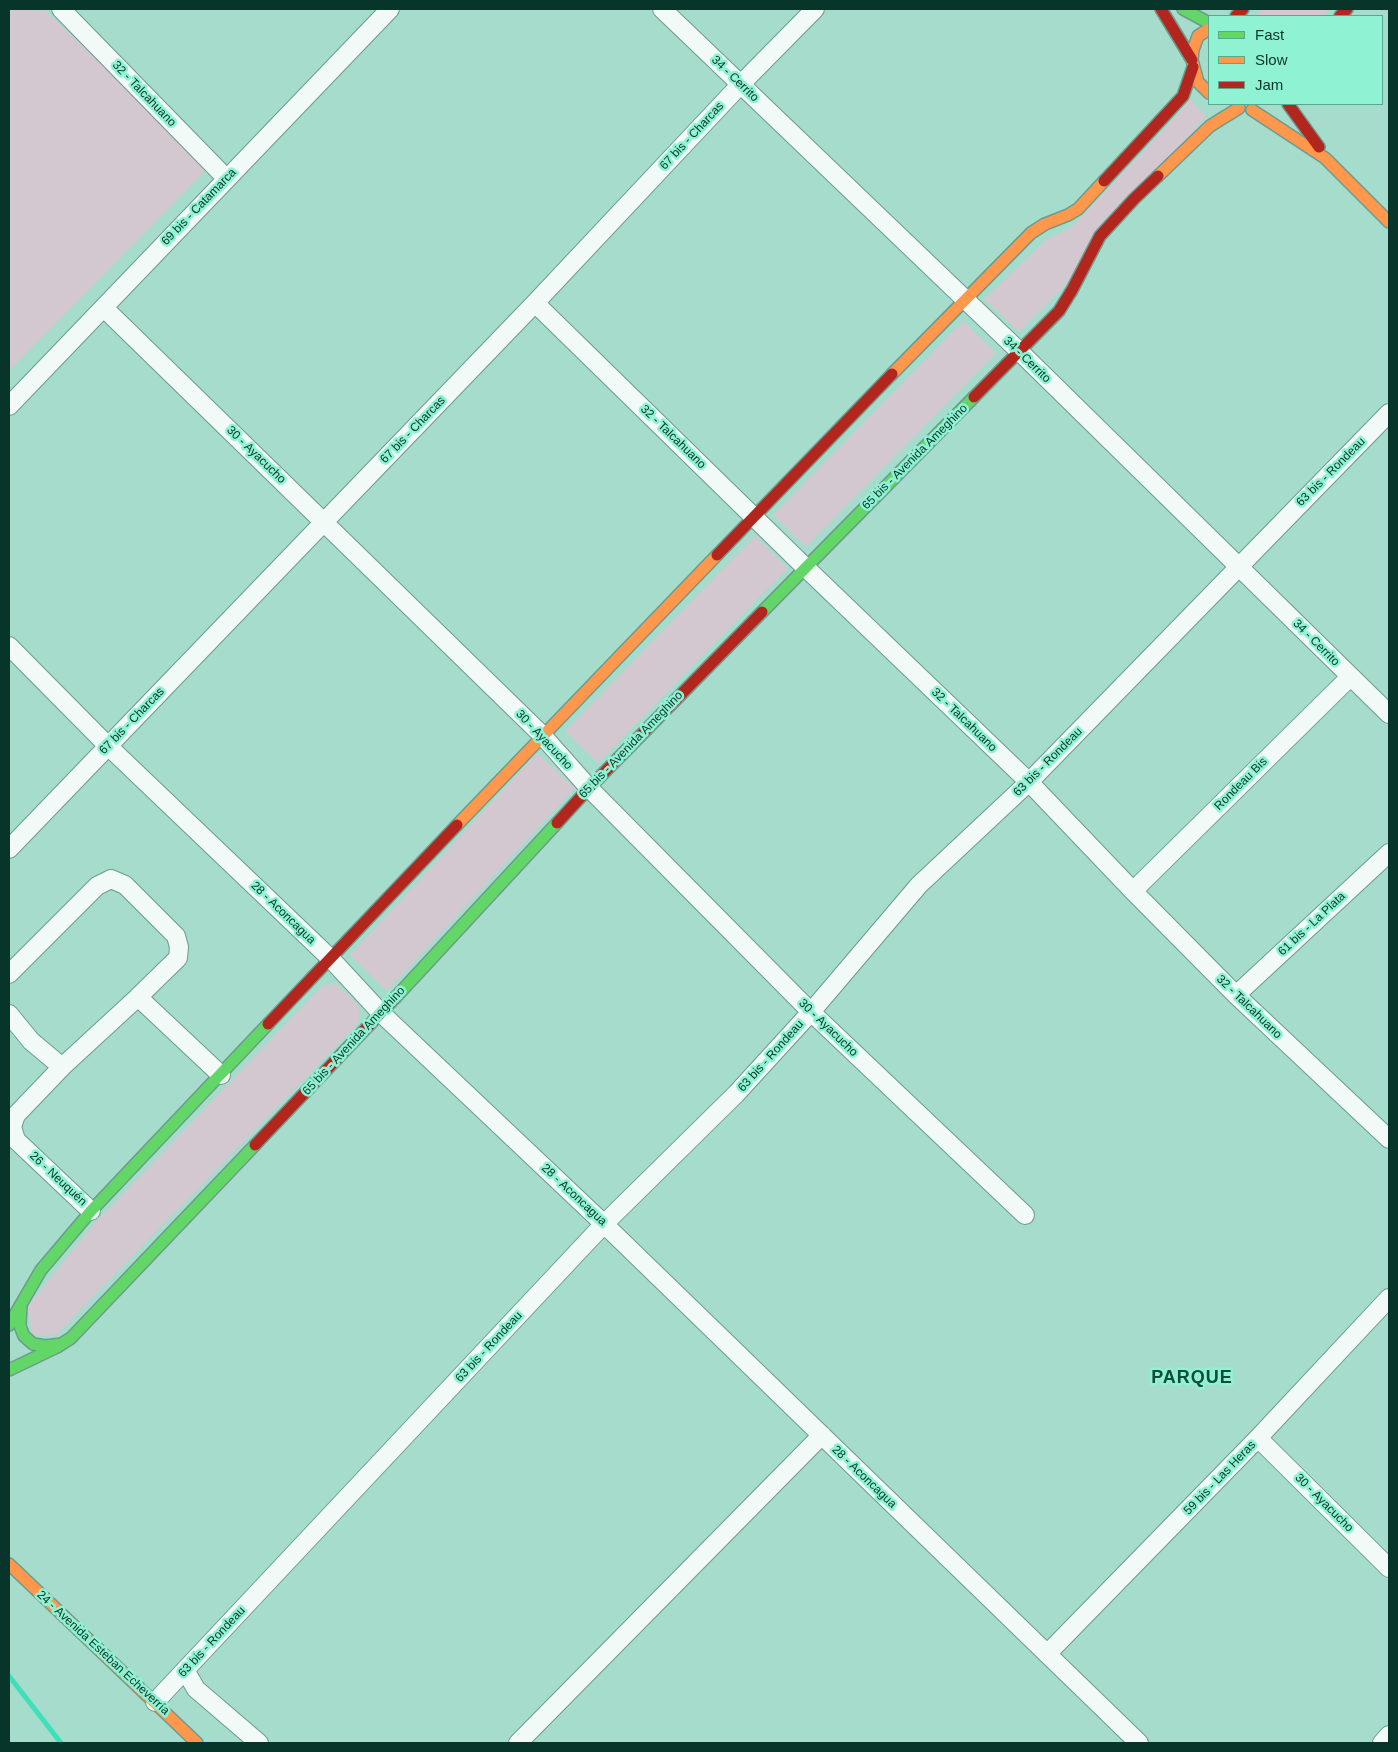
<!DOCTYPE html>
<html>
<head>
<meta charset="utf-8">
<style>
	body { margin:0 }
	#map { position:relative; width:1398px; height:1752px; overflow:hidden; background:#a6dccb; font-family:Arial,sans-serif }
	canvas { display:block }
	.frame { position:absolute; inset:0; border:10px solid #083529; pointer-events:none }
	.legend { position:absolute; left:1208px; top:15px; width:175px; height:90px; box-sizing:border-box; background:#8ff3d3; border:1px solid #59a78f; margin:0; padding:6px 9px; list-style:none; font-size:15px; color:#083529 }
	.legend li { display:flex; align-items:center; gap:10px; height:25px }
	.legend b { width:25px; border:1px solid #59a78f }
</style>
</head>
<body>
<div id="map">
<canvas width="1398" height="1752"></canvas>
<div class="frame"></div>
<ul class="legend">
<li><b style="height:6px;background:#63d668"></b>Fast</li>
<li><b style="height:6px;background:#ff974d"></b>Slow</li>
<li><b style="height:6px;background:#b3261e"></b>Jam</li>
</ul>
</div>
<script>
const ctx = document.querySelector('canvas').getContext('2d');
ctx.lineJoin = 'round';
function fill(path, color) { ctx.fillStyle = color; ctx.fill(path, 'evenodd'); }
const poly = rows => new Path2D(rows.map(r => 'M' + r).join(''));
function stroke(path, color, width, dash) { ctx.strokeStyle = color; ctx.lineWidth = width; ctx.lineCap = dash ? 'butt' : 'round'; ctx.setLineDash(dash || []); ctx.stroke(path); }
function drawText(font, color, halo, rows, align = 'center') {
  ctx.font = font + ' Arial,sans-serif'; ctx.lineWidth = 5; ctx.setLineDash([]); ctx.textBaseline = 'middle'; ctx.strokeStyle = halo; ctx.fillStyle = color; for (const [text, x, y, turn = 0] of rows) {
    ctx.save(); ctx.translate(x, y); ctx.rotate((+turn || 0) * Math.PI / 180); ctx.textAlign = isNaN(turn) ? turn : align; if (halo) ctx.strokeText(text, 0, 0); ctx.fillText(text, 0, 0); ctx.restore();
  }
}
const green = poly([
	[9,9,44,9,209,167,9,371],
	[1261,9,1330,9,1323,16,1254,16],
	[1190,99,1206,116,1058,293,1019,332,984,299,1047,239,1071,228,1180,112],
	[963,321,996,353,806,547,773,515],
	[755,536,788,568,598,763,565,731],
	[537,753,575,788,387,991,350,955],
	[336,984,358,1004,360,1016,356,1026,56,1335,33,1336,27,1307,93,1225,323,985]
]);
const stream = poly([
	[9,1676,61,1743]
]);
const street = poly([
	[61,9,227,179],
	[662,9,1019,351,1389,714],
	[535,303,806,568,1029,782,1133,891,1236,995,1389,1139],
	[104,308,542,735,589,788,811,1012,1025,1215],
	[9,406,390,9],
	[9,646,108,746,331,959,381,1013,604,1224,1139,1743],
	[9,849,535,303,740,85,815,9],
	[1133,891,1350,677],
	[9,974,97,886,111,879,125,885,176,936,179,947,178,958,138,997,62,1067,16,1115,12,1127,16,1140,91,1211],
	[1236,995,1389,853],
	[138,997,221,1075],
	[9,1014,31,1041,62,1067],
	[1258,1438,1389,1568],
	[1047,1654,1258,1438,1389,1298],
	[185,1670,196,1689,259,1743],
	[155,1702,604,1224,736,1094,811,1012,919,885,1029,782,1389,413],
	[518,1743,822,1435],
	[1382,1743,1389,1735]
]);
const fast = poly([
	[1183,9,1209,23],
	[762,612,974,397],
	[395,998,557,823],
	[21,1305,20,1326,24,1336,33,1344,46,1346,61,1344],
	[9,1325,41,1270,91,1211,268,1024],
	[9,1370,57,1347,71,1338,255,1145]
]);
const slow = poly([
	[1209,29,1198,36,1193,50,1192,60,1198,82,1209,93],
	[1252,110,1325,158,1389,222],
	[1158,176,1210,126,1239,108],
	[892,374,1031,233,1045,224,1068,215,1078,209,1104,181],
	[457,825,717,555],
	[9,1564,197,1743]
]);
const jam = poly([
	[1161,9,1192,60],
	[1236,16,1243,9],
	[1340,16,1347,9],
	[1288,104,1319,147],
	[1104,181,1183,96,1193,67],
	[974,397,1059,311,1072,290,1100,236,1134,199,1158,176],
	[717,555,892,374],
	[557,823,589,788,762,612],
	[268,1024,457,825],
	[255,1145,395,998]
]);
const streetNames = [
	["34 - Cerrito",735,79,44],
	["32 - Talcahuano",144,94,46],
	["67 bis - Charcas",692,136,-47],
	["69 bis - Catamarca",199,207,-46],
	["34 - Cerrito",1027,360,44],
	["67 bis - Charcas",413,430,-46],
	["32 - Talcahuano",673,437,44],
	["30 - Ayacucho",256,455,44],
	["65 bis - Avenida Ameghino",915,457,-45],
	["63 bis - Rondeau",1331,472,-45],
	["34 - Cerrito",1316,643,45],
	["32 - Talcahuano",964,720,44],
	["67 bis - Charcas",132,721,-46],
	["30 - Ayacucho",544,740,47],
	["65 bis - Avenida Ameghino",631,745,-46],
	["63 bis - Rondeau",1048,762,-45],
	["Rondeau Bis",1241,784,-45],
	["28 - Aconcagua",283,913,44],
	["61 bis - La Plata",1312,924,-43],
	["32 - Talcahuano",1249,1007,44],
	["30 - Ayacucho",828,1028,44],
	["65 bis - Avenida Ameghino",354,1041,-47],
	["63 bis - Rondeau",771,1056,-48],
	["26 - Neuquén",58,1179,43],
	["28 - Aconcagua",574,1195,43],
	["63 bis - Rondeau",489,1347,-47],
	["28 - Aconcagua",864,1477,44],
	["59 bis - Las Heras",1220,1478,-46],
	["30 - Ayacucho",1324,1503,45],
	["63 bis - Rondeau",212,1642,-47],
	["24 - Avenida Esteban Echeverría",103,1653,43]
];
const districtNames = [
	["PARQUE",1192,1378]
];
fill(green, '#d3c8cf');
stroke(stream, '#3edfba', 5);
stroke(street, '#6d9b8e', 20);
stroke(fast, '#6d9b8e', 14);
stroke(slow, '#6d9b8e', 14);
stroke(jam, '#6d9b8e', 14);
stroke(street, '#f2faf7', 18);
stroke(fast, '#63d668', 11);
stroke(slow, '#ff974d', 11);
stroke(jam, '#b3261e', 11);
drawText('12px', '#083529', '#8ff3d3', streetNames);
ctx.letterSpacing = '1px';
drawText('bold 18px', '#124a3b', '#8ff3d3', districtNames);
ctx.letterSpacing = '0px';
</script>
</body>
</html>
